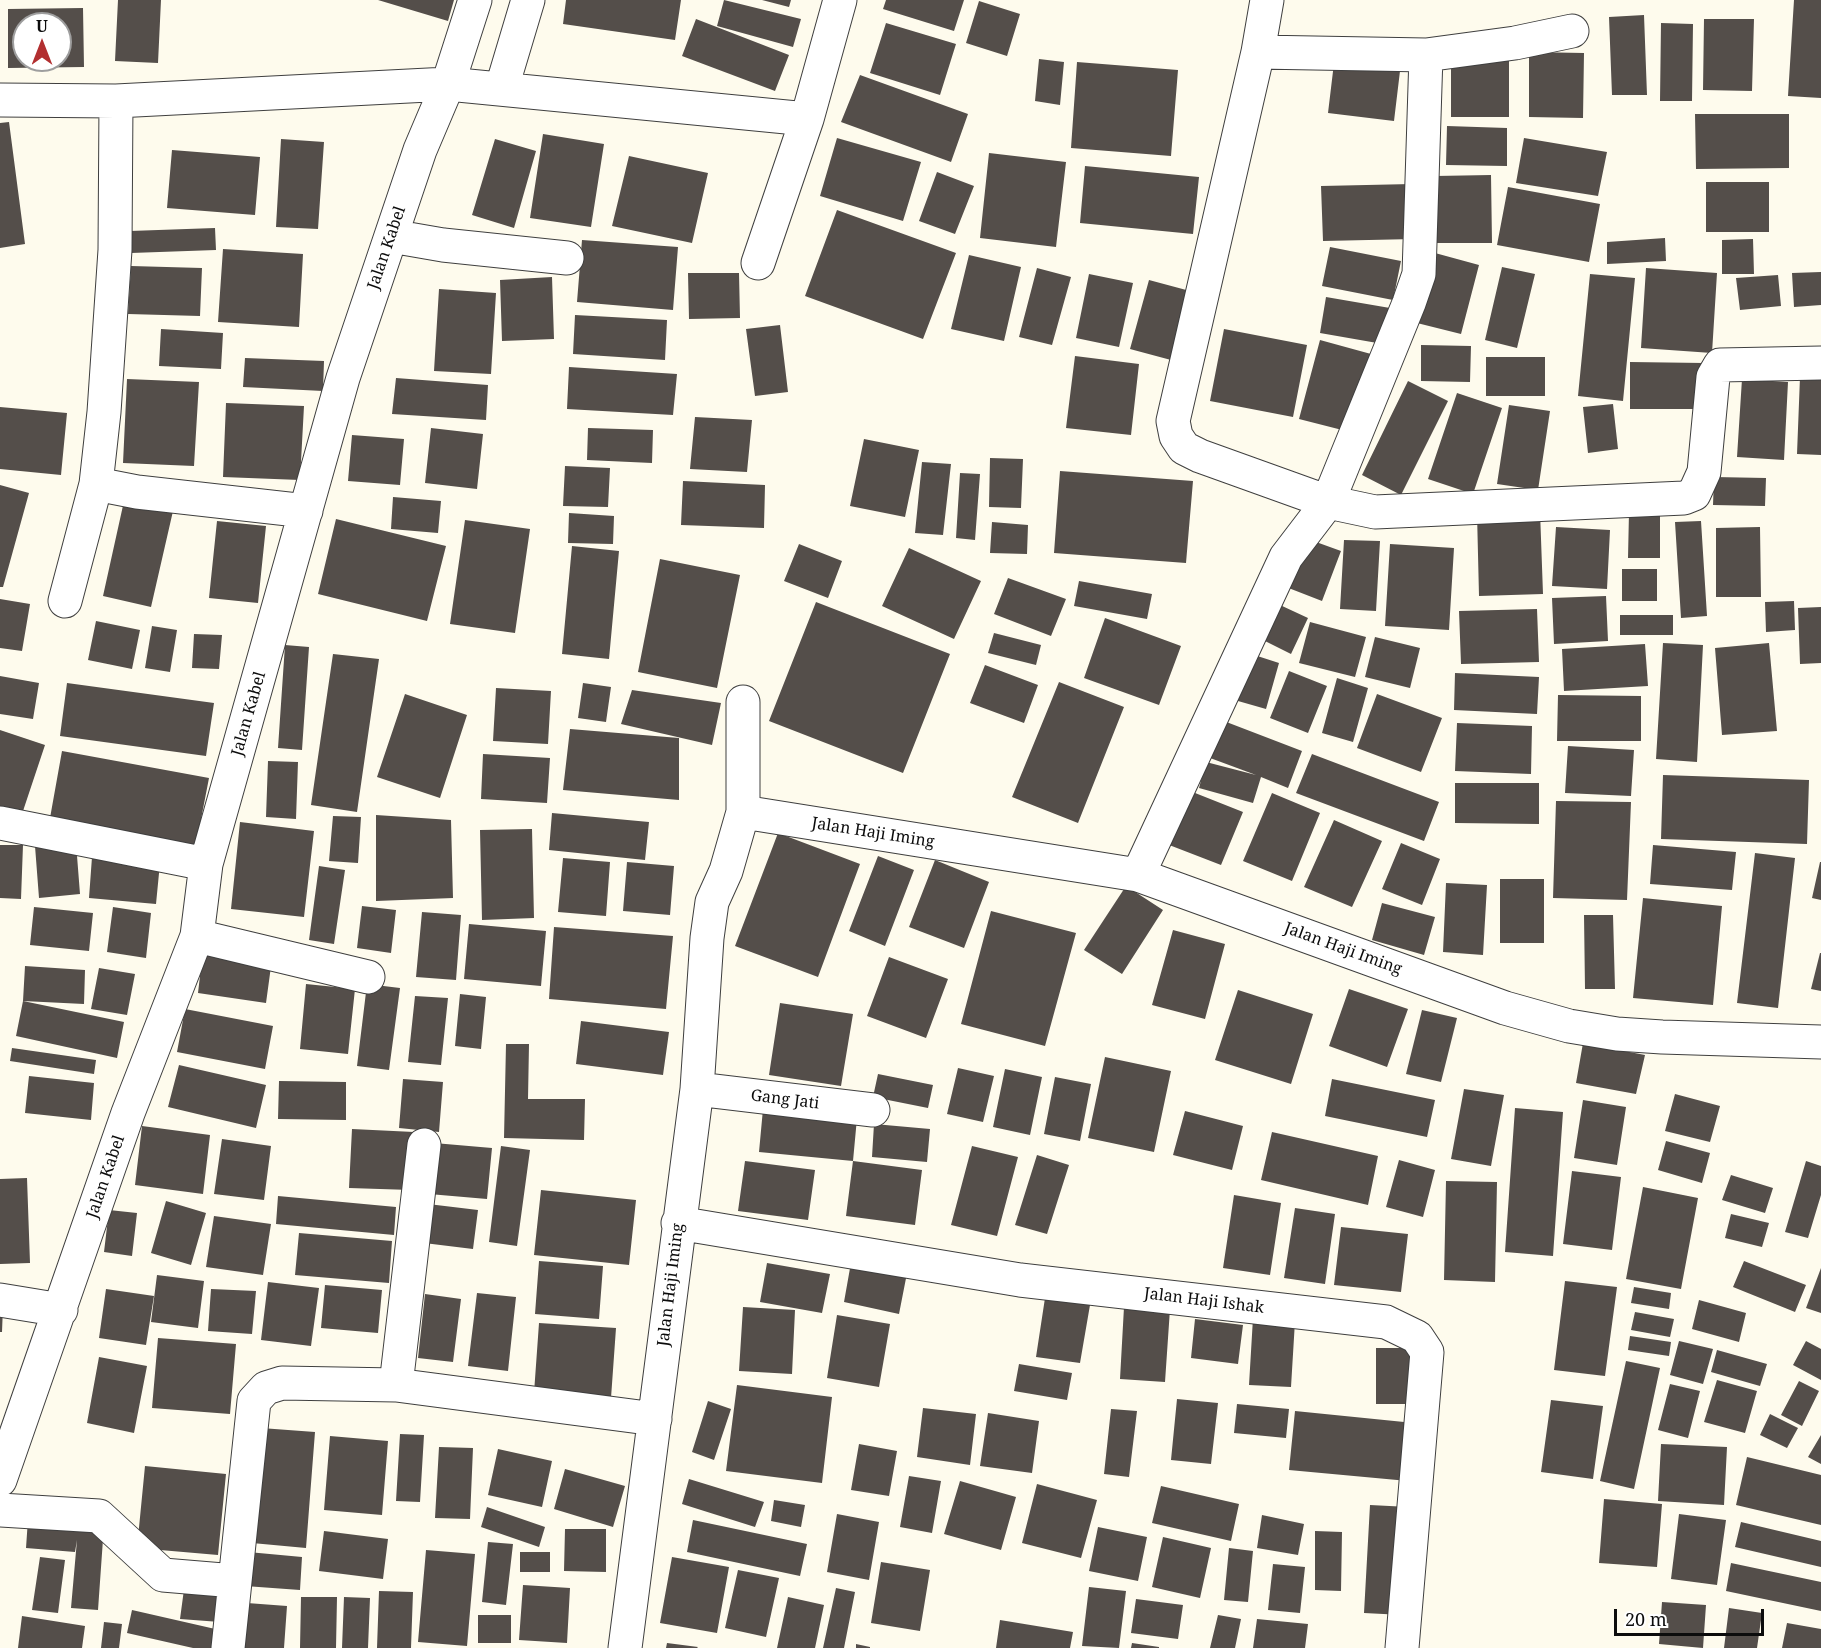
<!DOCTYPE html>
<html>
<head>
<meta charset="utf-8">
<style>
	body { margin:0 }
	#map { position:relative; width:1821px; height:1648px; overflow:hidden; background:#fefbed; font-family:"Noto Serif",serif }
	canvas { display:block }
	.north { position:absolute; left:12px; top:12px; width:60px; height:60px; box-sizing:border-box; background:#fff; border:2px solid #9e9e9e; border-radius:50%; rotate:0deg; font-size:16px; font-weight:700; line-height:24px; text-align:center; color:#0c0c0c }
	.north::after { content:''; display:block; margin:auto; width:21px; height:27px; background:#b22f30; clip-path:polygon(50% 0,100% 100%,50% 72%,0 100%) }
	.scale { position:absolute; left:1614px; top:1609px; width:150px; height:27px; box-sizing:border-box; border:3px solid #0c0c0c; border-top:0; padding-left:8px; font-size:18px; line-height:21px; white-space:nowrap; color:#0c0c0c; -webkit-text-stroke:4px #fff; paint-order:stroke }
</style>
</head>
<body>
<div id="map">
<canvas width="1821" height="1648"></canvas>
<div class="north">U</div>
<div class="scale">20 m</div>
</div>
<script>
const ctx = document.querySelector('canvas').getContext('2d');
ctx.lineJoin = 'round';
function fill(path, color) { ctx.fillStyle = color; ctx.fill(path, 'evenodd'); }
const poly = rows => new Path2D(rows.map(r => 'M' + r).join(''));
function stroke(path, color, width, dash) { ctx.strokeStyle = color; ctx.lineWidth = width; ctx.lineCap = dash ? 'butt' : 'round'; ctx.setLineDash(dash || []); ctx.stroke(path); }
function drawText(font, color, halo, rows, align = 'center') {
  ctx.font = font + ' "Noto Serif",serif'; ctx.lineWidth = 6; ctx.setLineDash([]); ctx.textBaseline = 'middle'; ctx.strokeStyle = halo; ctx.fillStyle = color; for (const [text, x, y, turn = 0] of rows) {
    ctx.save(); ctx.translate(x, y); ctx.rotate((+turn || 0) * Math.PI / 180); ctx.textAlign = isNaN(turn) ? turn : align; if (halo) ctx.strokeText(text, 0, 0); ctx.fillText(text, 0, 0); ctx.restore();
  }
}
const building = poly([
	[118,0,161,0,158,63,115,61],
	[378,0,454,0,448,21],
	[566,0,681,0,675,40,563,24],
	[724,0,801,19,793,47,717,26],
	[762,0,791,0,789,7],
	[886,0,964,0,954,31,883,9],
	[1794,0,1821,0,1821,98,1788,96],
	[979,1,1020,14,1007,56,966,43],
	[83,8,84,67,8,68,8,9],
	[24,24,60,24,60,60,24,60],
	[1644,15,1647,95,1612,95,1609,17],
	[696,19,789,55,775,91,682,56],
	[1704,19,1754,19,1752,91,1703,90],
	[886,23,956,44,940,95,870,73],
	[1661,23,1693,24,1692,101,1660,101],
	[1529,52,1584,53,1583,118,1529,117],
	[1039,59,1064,62,1060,105,1035,101],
	[1451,60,1509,60,1509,117,1451,117],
	[1077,62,1178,70,1171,156,1071,148],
	[1334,63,1400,71,1394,121,1328,113],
	[860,75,968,114,951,162,841,122],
	[1695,114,1789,114,1789,168,1696,169],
	[9,122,25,244,0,248,0,123],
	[1447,126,1507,128,1507,166,1446,165],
	[543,134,604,144,591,227,530,218],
	[837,138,921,162,903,221,820,196],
	[1524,138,1607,152,1598,196,1516,183],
	[281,139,324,142,318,229,276,227],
	[495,139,536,151,514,228,472,215],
	[172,150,260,157,255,215,167,208],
	[989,153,1066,162,1056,247,980,238],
	[629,156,708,173,692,243,612,226],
	[1085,166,1199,177,1193,234,1080,223],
	[937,172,974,186,955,234,919,221],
	[1491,175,1492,243,1436,243,1435,176],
	[1706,182,1769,182,1769,232,1706,232],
	[1412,184,1414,239,1323,241,1321,186],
	[1508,187,1600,204,1589,262,1497,245],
	[837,210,956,253,923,339,805,296],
	[215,228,216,250,131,253,130,231],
	[1665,238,1666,261,1607,264,1607,242],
	[1753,239,1754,274,1722,274,1722,240],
	[582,240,678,247,673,310,577,302],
	[1330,247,1401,261,1393,300,1322,286],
	[223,249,303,254,299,327,218,322],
	[1435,253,1479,265,1461,334,1417,323],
	[969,255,1021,267,1004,341,951,329],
	[131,266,202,268,200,316,128,314],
	[1502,267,1535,274,1517,348,1485,340],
	[1037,268,1071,277,1052,345,1019,337],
	[1646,268,1717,273,1712,353,1641,348],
	[1821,272,1821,305,1794,307,1792,273],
	[688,273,739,273,740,318,689,319],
	[1089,274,1133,283,1119,347,1076,338],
	[1590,274,1635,278,1623,401,1578,396],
	[1778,275,1781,306,1740,310,1736,278],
	[552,277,554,339,502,341,500,280],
	[1149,280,1190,291,1171,360,1130,349],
	[439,289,496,293,491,374,434,371],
	[1326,297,1390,308,1383,344,1320,333],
	[575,315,667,320,665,360,573,354],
	[780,325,788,392,755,396,746,329],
	[161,329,223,333,221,369,159,366],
	[1224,329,1307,345,1293,417,1210,401],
	[1320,340,1371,354,1350,432,1299,419],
	[1421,345,1471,346,1470,382,1421,381],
	[1075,356,1139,364,1131,435,1066,428],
	[1486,357,1545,357,1545,396,1486,396],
	[245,358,324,361,323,391,243,387],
	[1630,362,1704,363,1704,409,1630,409],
	[569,367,677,374,673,415,567,409],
	[1800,377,1821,378,1821,455,1797,454],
	[396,378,488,385,486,420,392,414],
	[127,379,199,382,194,466,123,463],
	[1742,379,1788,382,1784,460,1737,457],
	[1408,381,1448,401,1401,495,1362,475],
	[1457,393,1502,408,1473,494,1428,479],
	[226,403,304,406,300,480,223,477],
	[1613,404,1618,449,1588,453,1583,407],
	[1509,405,1550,411,1538,490,1497,484],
	[0,407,67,413,61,475,0,469],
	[695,417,752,420,747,472,690,469],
	[431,428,483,434,477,489,425,483],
	[588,428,653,430,652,463,587,460],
	[352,435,404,439,400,485,348,481],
	[864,439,919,450,905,517,850,506],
	[990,458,1023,459,1021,508,989,507],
	[922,462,951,464,943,535,915,533],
	[565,466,610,468,608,507,563,506],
	[1060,471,1193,481,1186,563,1054,553],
	[960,473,980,474,975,540,956,538],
	[1714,477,1766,478,1765,506,1713,505],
	[683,481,765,485,764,528,681,525],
	[0,485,29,493,3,587,0,587],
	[393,497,441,501,438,533,391,529],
	[124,501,173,511,151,607,103,596],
	[1540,511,1543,594,1479,596,1477,513],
	[1629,512,1660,513,1660,558,1628,558],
	[569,513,614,516,613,544,568,543],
	[336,519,446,546,427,621,318,594],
	[465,520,530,529,515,633,450,624],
	[217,521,266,526,258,603,209,598],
	[1701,521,1707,616,1681,618,1675,522],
	[992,522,1028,525,1027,554,990,553],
	[1556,527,1610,530,1607,589,1552,586],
	[1760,527,1761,597,1716,597,1716,528],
	[1305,538,1341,551,1322,601,1286,587],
	[1344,540,1380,541,1376,611,1340,609],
	[799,544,842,561,828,598,784,581],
	[1390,544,1454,548,1449,630,1385,626],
	[572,546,619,551,609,659,562,654],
	[909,548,981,581,954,639,882,606],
	[660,559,740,575,717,688,638,672],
	[1622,569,1657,569,1657,601,1622,601],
	[1008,578,1066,599,1051,636,994,614],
	[1079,581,1152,594,1147,619,1074,606],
	[1606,596,1608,641,1554,644,1552,598],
	[0,599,30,604,22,651,0,648],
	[1794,601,1795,630,1766,632,1765,602],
	[816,602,950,654,903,773,769,721],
	[1280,605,1308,618,1291,654,1263,640],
	[1821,607,1821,663,1800,664,1798,608],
	[1537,609,1539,662,1461,664,1459,611],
	[1620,615,1673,615,1673,635,1620,635],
	[1105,618,1181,646,1159,705,1084,678],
	[96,621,140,630,132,669,88,660],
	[1310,622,1366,637,1355,677,1299,663],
	[152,626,177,630,170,672,145,668],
	[994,633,1041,645,1036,665,988,653],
	[194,634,222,635,219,669,192,668],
	[1375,637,1420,648,1410,688,1365,677],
	[1663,643,1703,645,1697,762,1656,759],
	[1769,643,1777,731,1722,735,1715,648],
	[1645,644,1648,686,1564,691,1562,649],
	[285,645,309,647,302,750,278,748],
	[1245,652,1279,663,1266,709,1231,699],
	[333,654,379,659,357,812,311,805],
	[985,665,1038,685,1024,723,970,703],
	[1289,671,1327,686,1308,733,1270,718],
	[1455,673,1539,677,1537,714,1454,710],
	[0,676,39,683,33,719,0,714],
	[1337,678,1368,688,1353,742,1322,733],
	[1059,682,1124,707,1078,823,1012,797],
	[67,683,214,703,206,756,60,736],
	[583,683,611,687,606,722,578,718],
	[496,688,551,691,548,744,493,741],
	[632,690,721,703,712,745,621,724],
	[405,694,467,715,440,798,377,777],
	[1377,694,1442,718,1421,772,1357,748],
	[1558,695,1641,696,1641,741,1557,741],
	[1216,718,1302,751,1288,788,1261,777,1253,803,1199,788,1206,762,1256,775,1202,755],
	[1457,723,1532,726,1531,774,1455,771],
	[570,729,679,738,679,800,563,790],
	[0,730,45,745,20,820,0,813],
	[1568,746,1634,750,1631,796,1565,793],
	[62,751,209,778,196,845,50,818],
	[483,754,550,758,547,803,481,799],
	[1312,754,1439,802,1424,841,1296,793],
	[268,761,298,762,296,819,266,817],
	[1663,775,1809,780,1807,844,1661,839],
	[1455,783,1539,783,1539,824,1455,823],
	[1185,789,1243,812,1221,865,1164,843],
	[1272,793,1320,813,1292,881,1243,861],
	[1556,801,1631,802,1627,900,1553,898],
	[552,813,649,822,645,860,549,850],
	[376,815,451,820,453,898,376,901],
	[333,816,361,817,358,863,329,861],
	[1334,820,1382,841,1352,907,1304,887],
	[240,822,314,831,304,917,231,909],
	[532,829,534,918,482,920,480,830],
	[778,833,860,864,818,977,735,946],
	[76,843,80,894,39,898,35,846],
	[1401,843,1440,859,1422,905,1382,889],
	[0,845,23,845,21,899,0,898],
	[1653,845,1736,852,1732,890,1650,884],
	[1755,853,1795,858,1778,1008,1737,1003],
	[878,856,914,870,885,946,849,931],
	[92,857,160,863,156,904,89,898],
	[563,858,610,862,606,916,558,912],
	[935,860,989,882,964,948,909,927],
	[627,862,674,866,670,915,623,911],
	[1820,862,1821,862,1821,900,1812,898],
	[319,866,345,870,334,944,309,940],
	[1500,879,1544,879,1544,943,1500,943],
	[1446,883,1487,885,1483,955,1443,952],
	[1126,886,1163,910,1122,974,1084,950],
	[1643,898,1722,906,1713,1005,1633,998],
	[1382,903,1435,917,1424,955,1372,940],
	[362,906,396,910,391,953,357,948],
	[34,907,93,913,89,951,30,945],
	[113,907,151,913,146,958,107,952],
	[991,911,1076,933,1045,1046,961,1024],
	[422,912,461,915,456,980,416,977],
	[1584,915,1613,915,1615,989,1585,989],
	[469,924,546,931,541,986,464,979],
	[554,927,673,936,666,1009,549,999],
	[1173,930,1225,944,1205,1019,1152,1005],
	[203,950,272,959,266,1003,198,993],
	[1820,953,1821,953,1821,991,1811,989],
	[889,957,948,979,926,1038,867,1016],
	[25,966,85,970,84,1004,23,1001],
	[99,968,135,974,127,1015,91,1009],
	[306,984,355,989,348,1054,300,1049],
	[367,984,400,988,389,1070,357,1066],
	[1349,989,1408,1009,1387,1067,1329,1046],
	[1238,990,1313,1014,1291,1084,1215,1060],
	[460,994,486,997,481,1049,455,1046],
	[415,996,448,998,441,1065,408,1062],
	[23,1001,124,1022,117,1058,16,1036],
	[780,1003,853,1014,841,1086,769,1075],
	[185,1009,273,1026,265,1069,177,1052],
	[1422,1010,1457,1018,1441,1082,1406,1074],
	[581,1021,669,1032,663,1075,576,1064],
	[1583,1043,1645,1055,1636,1094,1576,1083],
	[506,1044,529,1044,528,1099,585,1099,584,1140,504,1138],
	[12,1048,96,1060,94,1074,10,1061],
	[1105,1057,1171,1071,1154,1152,1088,1138],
	[179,1065,266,1085,256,1128,168,1107],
	[958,1068,994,1076,983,1122,947,1114],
	[1005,1069,1042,1077,1030,1135,993,1127],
	[878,1074,933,1085,928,1108,873,1097],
	[29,1076,94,1083,91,1120,25,1113],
	[1055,1077,1091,1084,1080,1141,1044,1134],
	[403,1079,443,1082,439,1132,399,1128],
	[1332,1079,1435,1100,1427,1137,1325,1116],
	[279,1081,346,1082,346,1120,278,1119],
	[1464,1089,1504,1095,1491,1166,1451,1159],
	[1675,1094,1720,1106,1710,1142,1665,1131],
	[1583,1100,1626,1107,1617,1165,1574,1158],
	[1515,1108,1563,1112,1553,1256,1505,1252],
	[763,1109,857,1118,853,1161,759,1152],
	[1185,1111,1243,1126,1232,1170,1173,1155],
	[874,1124,930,1129,927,1162,872,1157],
	[142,1126,210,1135,203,1194,135,1185],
	[352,1129,414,1132,411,1190,349,1188],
	[1272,1132,1378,1156,1368,1205,1261,1180],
	[222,1139,271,1146,264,1200,214,1194],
	[1666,1141,1710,1153,1702,1183,1658,1170],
	[434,1143,492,1148,487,1199,429,1194],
	[501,1146,530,1150,517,1246,489,1242],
	[972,1146,1018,1157,997,1236,951,1225],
	[1037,1155,1069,1165,1047,1234,1015,1225],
	[1399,1160,1435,1170,1423,1217,1386,1207],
	[745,1161,815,1170,808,1220,738,1211],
	[853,1161,922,1170,915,1225,846,1216],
	[1806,1161,1821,1166,1821,1195,1808,1238,1785,1232],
	[1572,1171,1621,1177,1612,1250,1563,1244],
	[1731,1175,1773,1188,1765,1213,1722,1200],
	[27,1178,30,1263,0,1264,0,1179],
	[1446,1181,1497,1182,1495,1282,1444,1280],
	[1643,1187,1698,1198,1681,1289,1626,1279],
	[541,1190,636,1200,629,1265,534,1255],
	[1234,1195,1281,1203,1270,1275,1223,1268],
	[278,1196,396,1207,394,1235,276,1224],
	[166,1201,206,1213,191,1265,151,1253],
	[428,1204,478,1210,473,1249,424,1243],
	[1295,1208,1335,1214,1325,1284,1284,1278],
	[109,1210,137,1213,132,1256,104,1252],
	[1731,1214,1769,1223,1762,1247,1725,1238],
	[214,1216,271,1224,263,1275,206,1267],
	[1341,1227,1408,1234,1401,1292,1334,1285],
	[299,1233,392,1241,389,1283,295,1275],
	[852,1257,908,1268,899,1314,844,1302],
	[539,1261,603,1266,599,1319,535,1314],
	[1744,1261,1806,1285,1795,1312,1733,1287],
	[767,1263,830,1274,822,1313,760,1302],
	[1821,1268,1821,1313,1806,1308],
	[157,1275,204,1281,198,1328,151,1322],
	[1565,1281,1617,1287,1605,1376,1554,1370],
	[268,1282,319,1288,311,1346,261,1340],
	[325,1285,382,1290,378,1333,321,1328],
	[1634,1287,1671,1293,1669,1309,1631,1303],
	[106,1289,154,1296,146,1345,99,1338],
	[211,1289,256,1291,252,1334,208,1331],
	[477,1293,516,1297,508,1371,468,1366],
	[425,1294,461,1299,453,1362,418,1358],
	[1045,1298,1090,1305,1080,1363,1036,1357],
	[1699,1300,1746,1313,1739,1342,1692,1329],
	[0,1306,3,1306,2,1332,0,1332],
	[743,1307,795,1310,792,1374,739,1371],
	[1124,1307,1170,1309,1165,1382,1120,1379],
	[1635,1312,1674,1319,1670,1337,1631,1330],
	[837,1315,890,1324,879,1387,827,1378],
	[1253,1318,1295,1321,1291,1387,1249,1385],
	[1195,1319,1243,1325,1238,1364,1191,1358],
	[539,1323,616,1328,611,1398,534,1393],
	[1630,1336,1671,1342,1669,1356,1628,1350],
	[158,1338,236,1344,230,1414,152,1408],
	[1679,1341,1713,1349,1703,1384,1670,1375],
	[1806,1341,1821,1349,1821,1380,1793,1365],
	[1376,1348,1409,1348,1409,1404,1376,1404],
	[1717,1350,1767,1364,1760,1386,1711,1372],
	[99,1357,147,1366,134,1433,87,1423],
	[1626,1361,1660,1368,1634,1489,1600,1481],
	[1019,1364,1072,1373,1067,1400,1014,1391],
	[1717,1380,1757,1391,1745,1433,1704,1422],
	[1799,1381,1819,1391,1802,1426,1781,1415],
	[1670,1384,1700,1391,1688,1438,1658,1430],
	[737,1385,832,1397,822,1483,726,1471],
	[1177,1399,1218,1403,1211,1464,1171,1460],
	[1551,1400,1603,1406,1593,1479,1541,1472],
	[708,1401,731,1409,714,1460,692,1452],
	[1237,1404,1289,1409,1286,1438,1234,1433],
	[923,1408,976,1414,970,1465,917,1457],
	[1111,1409,1137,1411,1129,1477,1104,1474],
	[1295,1411,1414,1423,1408,1481,1289,1470],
	[988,1413,1039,1421,1032,1473,980,1466],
	[1770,1414,1798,1428,1787,1448,1760,1435],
	[261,1428,315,1432,306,1548,252,1543],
	[400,1434,424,1435,420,1502,396,1501],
	[1821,1435,1821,1464,1808,1457],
	[330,1436,388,1441,382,1515,324,1510],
	[859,1444,897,1451,889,1496,851,1490],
	[1661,1444,1727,1447,1724,1505,1658,1501],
	[439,1447,473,1448,470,1519,435,1518],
	[498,1449,552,1461,542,1507,488,1495],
	[1747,1457,1821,1475,1821,1525,1736,1505],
	[145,1466,226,1474,218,1555,137,1548],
	[565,1469,625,1486,613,1527,554,1509],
	[909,1476,941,1481,932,1533,900,1527],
	[689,1479,764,1502,755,1527,682,1504],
	[960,1481,1016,1497,1001,1550,944,1534],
	[1037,1484,1097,1500,1081,1558,1022,1543],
	[1161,1486,1239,1504,1231,1541,1152,1523],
	[1604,1499,1662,1504,1657,1567,1599,1563],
	[774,1500,805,1505,801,1527,771,1521],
	[1370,1505,1409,1507,1403,1615,1364,1613],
	[487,1507,545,1527,539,1547,481,1527],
	[837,1514,879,1522,869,1580,827,1572],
	[1679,1514,1726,1520,1717,1585,1671,1579],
	[1262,1515,1304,1524,1298,1555,1257,1548],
	[28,1519,104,1525,98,1610,71,1608,77,1540,75,1552,26,1548],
	[693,1520,807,1544,800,1576,687,1552],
	[1741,1522,1821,1541,1821,1567,1735,1547],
	[1098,1527,1147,1537,1138,1581,1089,1571],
	[565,1529,606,1529,606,1572,564,1571],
	[324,1531,388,1539,383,1579,319,1571],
	[1315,1531,1342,1532,1341,1591,1315,1590],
	[1163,1537,1211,1548,1200,1598,1152,1587],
	[488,1542,513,1544,506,1605,482,1602],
	[1229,1548,1253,1551,1248,1602,1224,1600],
	[426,1550,475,1554,467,1646,418,1642],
	[248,1552,302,1557,300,1590,245,1586],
	[520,1552,550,1552,550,1572,520,1572],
	[40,1557,65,1560,58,1613,32,1610],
	[672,1557,729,1567,717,1633,660,1623],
	[881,1562,930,1570,920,1631,871,1623],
	[1731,1563,1821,1582,1821,1611,1726,1591],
	[1273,1564,1305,1567,1300,1613,1268,1610],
	[738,1570,779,1578,766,1637,725,1628],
	[185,1582,223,1586,220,1622,180,1619],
	[523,1585,570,1588,567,1643,519,1640],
	[1089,1587,1126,1591,1119,1648,1082,1646],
	[836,1588,855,1592,844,1648,823,1648],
	[379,1591,413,1592,411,1648,377,1648],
	[301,1597,337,1597,336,1648,300,1648],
	[344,1597,370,1598,368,1648,342,1648],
	[788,1597,824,1605,815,1648,777,1648],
	[1136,1599,1183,1605,1178,1639,1131,1633],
	[1662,1602,1706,1605,1703,1648,1659,1644],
	[247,1603,287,1606,284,1648,244,1648],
	[1729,1608,1762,1613,1757,1648,1724,1648],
	[132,1610,224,1631,221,1648,193,1648,127,1633],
	[478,1615,511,1615,511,1643,478,1643],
	[1218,1615,1241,1619,1235,1648,1210,1648],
	[22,1616,85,1626,82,1648,18,1648],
	[1257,1619,1308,1624,1305,1648,1253,1648],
	[1000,1620,1073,1632,1070,1648,996,1648],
	[104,1622,122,1624,119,1648,101,1648],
	[1787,1623,1821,1629,1821,1648,1782,1648],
	[667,1643,698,1647,697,1648,666,1648],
	[1132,1643,1159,1647,1159,1648,1131,1648],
	[856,1644,870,1647,870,1648,856,1648]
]);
const minor = poly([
	[1267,0,1258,52,1173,421,1176,436,1184,448,1200,456,1328,502,1375,512,1684,498,1694,494,1704,472,1713,377,1720,365,1821,363],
	[1258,52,1426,55,1515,43,1572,31],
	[502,87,528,0],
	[0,100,116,101,448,84,807,119,840,0],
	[391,236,443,245,567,258],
	[758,263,807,119],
	[96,484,137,492,306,511],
	[65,601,96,484,104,412,115,250,116,101],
	[743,702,743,812],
	[0,823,206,864],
	[1138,875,1286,557,1328,502,1409,303,1419,274,1426,55],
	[197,936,368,977],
	[697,1089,873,1110],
	[678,1223,1020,1280,1386,1322,1417,1337,1427,1352,1402,1648],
	[0,1300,61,1310],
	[396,1385,424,1145],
	[0,1480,128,1113,197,936,206,864,343,378,420,150,448,84,475,0],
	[0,1510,99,1516,163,1575,235,1581],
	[228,1648,254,1401,266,1388,282,1383,396,1385,655,1419],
	[625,1648,697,1089,707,938,712,902,726,871,743,812,1138,875,1505,1008,1569,1026,1617,1034,1662,1037,1821,1042]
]);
const streetNames = [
	["Jalan Kabel",387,248,-71],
	["Jalan Kabel",249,714,-74],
	["Jalan Haji Iming",873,833,9],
	["Jalan Haji Iming",1343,949,20],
	["Gang Jati",785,1100,7],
	["Jalan Kabel",106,1177,-71],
	["Jalan Haji Iming",671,1285,-83],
	["Jalan Haji Ishak",1204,1301,7]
];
fill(building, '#544e4a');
stroke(minor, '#3f3f3f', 35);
stroke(minor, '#fff', 33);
drawText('16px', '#0c0c0c', '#fff', streetNames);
</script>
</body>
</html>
